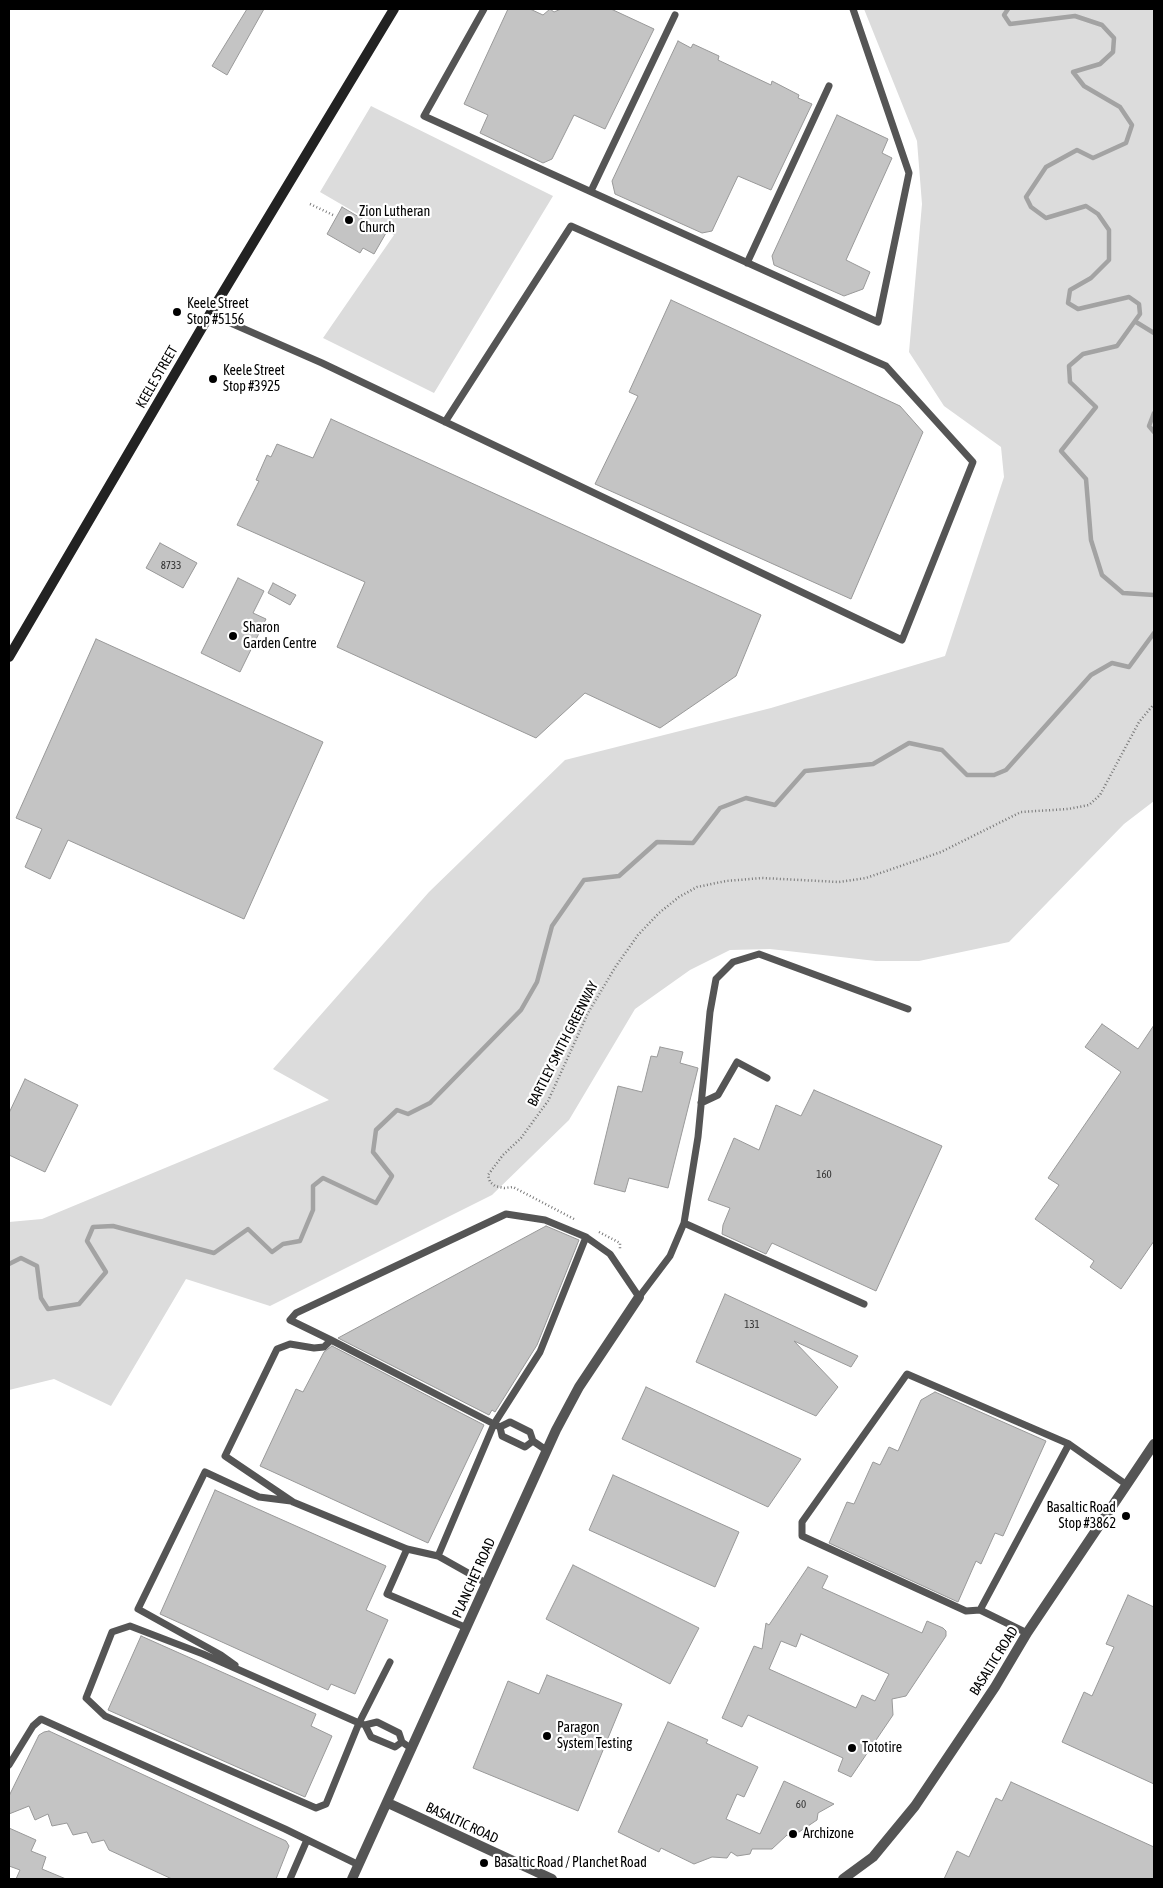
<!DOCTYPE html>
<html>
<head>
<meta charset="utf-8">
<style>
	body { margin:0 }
	#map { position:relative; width:1163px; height:1888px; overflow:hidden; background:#fff; font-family:"Asap Condensed",sans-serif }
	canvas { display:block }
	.frame { position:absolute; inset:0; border:10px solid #000; pointer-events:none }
</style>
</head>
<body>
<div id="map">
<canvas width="1163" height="1888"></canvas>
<div class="frame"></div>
</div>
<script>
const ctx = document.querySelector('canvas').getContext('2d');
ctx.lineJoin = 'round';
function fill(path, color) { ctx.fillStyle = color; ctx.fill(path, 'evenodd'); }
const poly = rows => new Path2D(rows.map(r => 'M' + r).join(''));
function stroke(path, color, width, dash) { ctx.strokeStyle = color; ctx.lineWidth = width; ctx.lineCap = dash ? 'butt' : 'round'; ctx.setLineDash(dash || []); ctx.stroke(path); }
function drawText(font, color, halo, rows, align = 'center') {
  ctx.font = font + ' "Asap Condensed",sans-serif'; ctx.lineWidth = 4.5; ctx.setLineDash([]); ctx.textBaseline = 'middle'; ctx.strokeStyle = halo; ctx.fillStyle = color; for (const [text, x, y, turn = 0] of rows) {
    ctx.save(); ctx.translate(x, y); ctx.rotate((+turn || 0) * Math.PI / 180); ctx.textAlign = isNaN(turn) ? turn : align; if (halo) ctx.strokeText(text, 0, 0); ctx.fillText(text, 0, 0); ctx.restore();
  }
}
const green = poly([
	[864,9,1154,9,1154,801,1124,824,1009,942,919,961,876,961,770,949,730,950,690,970,635,1009,569,1120,492,1195,270,1306,186,1279,111,1406,54,1379,9,1390,9,1222,42,1219,329,1100,273,1069,429,892,565,760,771,708,945,656,1004,477,1001,447,944,406,909,352,922,204,917,141],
	[371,106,553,196,434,393,323,338,394,235,320,192]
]);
const stream = poly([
	[1008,9,1004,15,1010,24,1075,16,1102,25,1114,38,1113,52,1100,64,1073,72,1084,86,1120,107,1132,125,1126,143,1093,158,1077,150,1046,167,1026,197,1031,207,1046,218,1086,206,1098,214,1109,230,1109,260,1091,278,1070,290,1068,303,1078,309,1129,297,1139,304,1140,314,1117,346,1083,354,1069,366,1070,382,1096,407,1061,451,1086,479,1091,540,1102,575,1123,593,1154,595],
	[1136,322,1154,333],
	[1154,413,1149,426,1154,432],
	[9,1264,21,1258,37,1266,41,1298,48,1309,79,1304,106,1272,87,1241,93,1227,113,1226,214,1253,248,1229,272,1252,283,1244,300,1241,313,1210,313,1186,323,1178,376,1203,392,1176,373,1152,376,1130,397,1110,408,1114,430,1103,521,1010,537,982,552,926,584,880,619,876,657,842,693,843,720,808,746,798,775,805,805,771,873,764,909,743,942,750,967,775,994,775,1006,770,1091,675,1112,663,1129,667,1154,633]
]);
const building = poly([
	[247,9,264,9,227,75,212,66,247,9],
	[508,9,530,9,543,15,550,9,554,12,561,9,611,9,654,29,605,129,574,115,552,159,543,163,480,133,488,115,464,104,508,9],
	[678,41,691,48,693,44,719,56,718,60,771,85,772,81,799,95,798,98,812,104,771,190,738,176,712,231,702,233,615,194,612,181,678,41],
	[837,115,888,139,882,153,892,158,846,260,870,272,863,289,844,296,774,265,772,256,837,115],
	[342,207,386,233,374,254,363,248,360,253,327,234,342,207],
	[671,300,900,406,923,432,851,599,595,484,638,396,629,392,671,300],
	[331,419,761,615,736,676,660,728,585,693,536,738,337,647,365,582,237,525,259,481,256,480,267,455,271,457,277,444,313,458,331,419],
	[160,543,197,563,183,588,146,568,160,543],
	[238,578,264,591,253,613,266,619,240,672,201,653,238,578],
	[273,583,296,595,290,605,268,593,273,583],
	[96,639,323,742,244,919,68,840,50,879,25,867,42,829,16,818,96,639],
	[1102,1024,1138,1049,1154,1025,1154,1241,1121,1289,1090,1267,1094,1261,1035,1219,1059,1185,1048,1178,1121,1072,1085,1047,1102,1024],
	[660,1047,683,1052,680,1063,698,1068,668,1188,629,1178,625,1192,594,1184,618,1086,642,1092,651,1056,657,1057,660,1047],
	[25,1079,78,1105,45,1172,9,1155,9,1113,25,1079],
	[814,1090,942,1146,876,1291,772,1243,766,1254,722,1234,723,1225,730,1208,708,1200,734,1138,759,1150,776,1105,801,1116,814,1090],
	[546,1226,579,1240,537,1345,495,1412,492,1410,489,1415,338,1338,546,1226],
	[725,1294,858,1356,851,1367,794,1341,838,1387,816,1416,696,1362,725,1294],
	[332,1346,484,1425,428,1543,260,1466,296,1389,303,1392,324,1352,332,1346],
	[646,1387,801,1459,768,1507,622,1439,646,1387],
	[935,1392,1046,1441,1003,1536,995,1533,981,1564,976,1561,958,1602,829,1543,847,1502,854,1504,873,1462,880,1465,889,1447,898,1451,921,1400,935,1392],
	[613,1475,739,1532,715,1587,589,1530,613,1475],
	[215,1490,386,1566,366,1610,388,1620,355,1694,331,1684,328,1690,160,1614,215,1490],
	[573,1565,699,1628,670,1684,546,1619,573,1565],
	[808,1567,828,1576,822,1588,922,1633,927,1621,943,1628,946,1631,946,1636,906,1696,892,1699,893,1715,851,1777,838,1771,843,1758,748,1715,742,1727,722,1718,754,1646,762,1649,766,1623,769,1625,808,1567],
	[801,1634,889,1674,875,1701,862,1695,856,1708,769,1669,781,1641,796,1647,801,1634],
	[1128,1595,1154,1607,1154,1784,1062,1742,1084,1692,1092,1696,1114,1647,1106,1644,1128,1595],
	[141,1636,316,1714,311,1726,332,1736,305,1797,108,1710,141,1636],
	[547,1675,622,1704,578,1811,473,1768,508,1681,539,1694,547,1675],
	[668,1722,708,1740,706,1743,758,1767,744,1797,737,1794,726,1819,760,1834,784,1781,834,1804,818,1813,817,1820,790,1838,787,1835,772,1849,752,1849,750,1854,737,1856,731,1852,727,1858,712,1857,694,1864,661,1848,659,1852,618,1832,668,1722],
	[49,1731,286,1841,289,1846,276,1879,172,1879,109,1850,104,1840,92,1843,87,1832,73,1835,67,1823,52,1826,48,1814,35,1820,29,1806,9,1814,9,1796,39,1735,44,1732,49,1731],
	[1011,1782,1154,1847,1154,1879,944,1879,957,1851,969,1857,996,1798,1002,1801,1011,1782],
	[9,1828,36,1840,31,1851,46,1857,42,1869,66,1879,16,1879,20,1870,9,1866,9,1828]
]);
const path = poly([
	[310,204,333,215],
	[574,1219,513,1187,504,1188,495,1186,490,1182,488,1175,503,1155,521,1138,548,1101,588,1013,616,966,638,935,659,913,679,897,697,887,726,881,762,878,839,882,866,878,941,852,1021,812,1068,809,1089,805,1100,795,1139,722,1154,704],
	[599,1232,620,1243,620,1249]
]);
const lane = poly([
	[484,9,424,116,878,322,909,173,853,9],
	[591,191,675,15],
	[747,263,829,86],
	[210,314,322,363,902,640,973,462,886,366,571,226,445,422],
	[701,1103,718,1095,737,1062,767,1078],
	[684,1223,698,1137,710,1012,716,979,733,962,759,954,908,1009],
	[586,1237,610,1254,639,1297,670,1256,684,1223,864,1304],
	[331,1340,324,1347,314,1348,290,1344,277,1349,225,1456,293,1502,407,1549,438,1556,486,1583],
	[500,1427,510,1422,530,1432,533,1441,546,1450],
	[500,1427,502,1436,525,1447,533,1441],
	[407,1549,387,1594,467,1628],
	[438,1556,494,1424,540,1352,586,1237,545,1220,506,1214,296,1313,290,1320,331,1340,494,1424,500,1427],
	[980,1610,1069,1444],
	[1027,1633,980,1610,966,1611,802,1536,802,1522,907,1374,1069,1444,1127,1485],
	[390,1662,359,1723,326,1804,316,1808,105,1716,86,1698,112,1632,130,1626,203,1654,359,1723,365,1725,377,1722,399,1733,402,1742,412,1749],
	[235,1665,221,1655,138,1609,205,1472,259,1497,291,1501],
	[365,1725,371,1737,395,1747,402,1742],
	[9,1765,33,1726,41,1719,285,1829,359,1865],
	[290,1879,307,1840]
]);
const street = poly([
	[388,1803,552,1879],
	[352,1879,556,1430,579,1387,639,1297],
	[843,1879,873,1857,915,1806,995,1687,1027,1633,1154,1444]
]);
const secondary = poly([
	[9,657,210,314,394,9]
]);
const markers = [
	[349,220,5,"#000"],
	[177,312,5,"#000"],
	[213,379,5,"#000"],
	[233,636,5,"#000"],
	[1126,1516,5,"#000"],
	[547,1736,5,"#000"],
	[852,1748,5,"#000"],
	[793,1834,5,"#000"],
	[484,1863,5,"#000"]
];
const numberNames = [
	["8733",171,566],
	["160",824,1175],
	["131",752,1325],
	["60",801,1805]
];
const poiNames = [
	["Zion Lutheran",359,212],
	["Church",359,228],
	["Keele Street",187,304],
	["Stop #5156",187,320],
	["Keele Street",223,371],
	["Stop #3925",223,387],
	["Sharon",243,628],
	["Garden Centre",243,644],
	["Basaltic Road",1116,1508,"right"],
	["Stop #3862",1116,1524,"right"],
	["Paragon",557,1728],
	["System Testing",557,1744],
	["Tototire",862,1748],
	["Archizone",803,1834],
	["Basaltic Road / Planchet Road",494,1863]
];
const streetNames = [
	["KEELE STREET",157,377,-60],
	["BARTLEY SMITH GREENWAY",563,1044,-63],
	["PLANCHET ROAD",474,1578,-66],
	["BASALTIC ROAD",994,1661,-58],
	["BASALTIC ROAD",462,1823,25]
];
fill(green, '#dcdcdc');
stroke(stream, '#a3a3a3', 4.5);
fill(building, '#c4c4c4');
stroke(building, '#999', 1);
stroke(path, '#777', 2.5, [1, 2.5]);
stroke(lane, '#555', 7);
stroke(street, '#555', 10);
stroke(secondary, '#222', 10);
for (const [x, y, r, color] of markers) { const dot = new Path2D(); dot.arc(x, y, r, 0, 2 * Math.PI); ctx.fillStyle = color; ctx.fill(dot); stroke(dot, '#fff', 2); }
drawText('11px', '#313131', null, numberNames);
drawText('14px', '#000', '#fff', poiNames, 'left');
drawText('14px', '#000', '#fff', streetNames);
</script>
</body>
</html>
